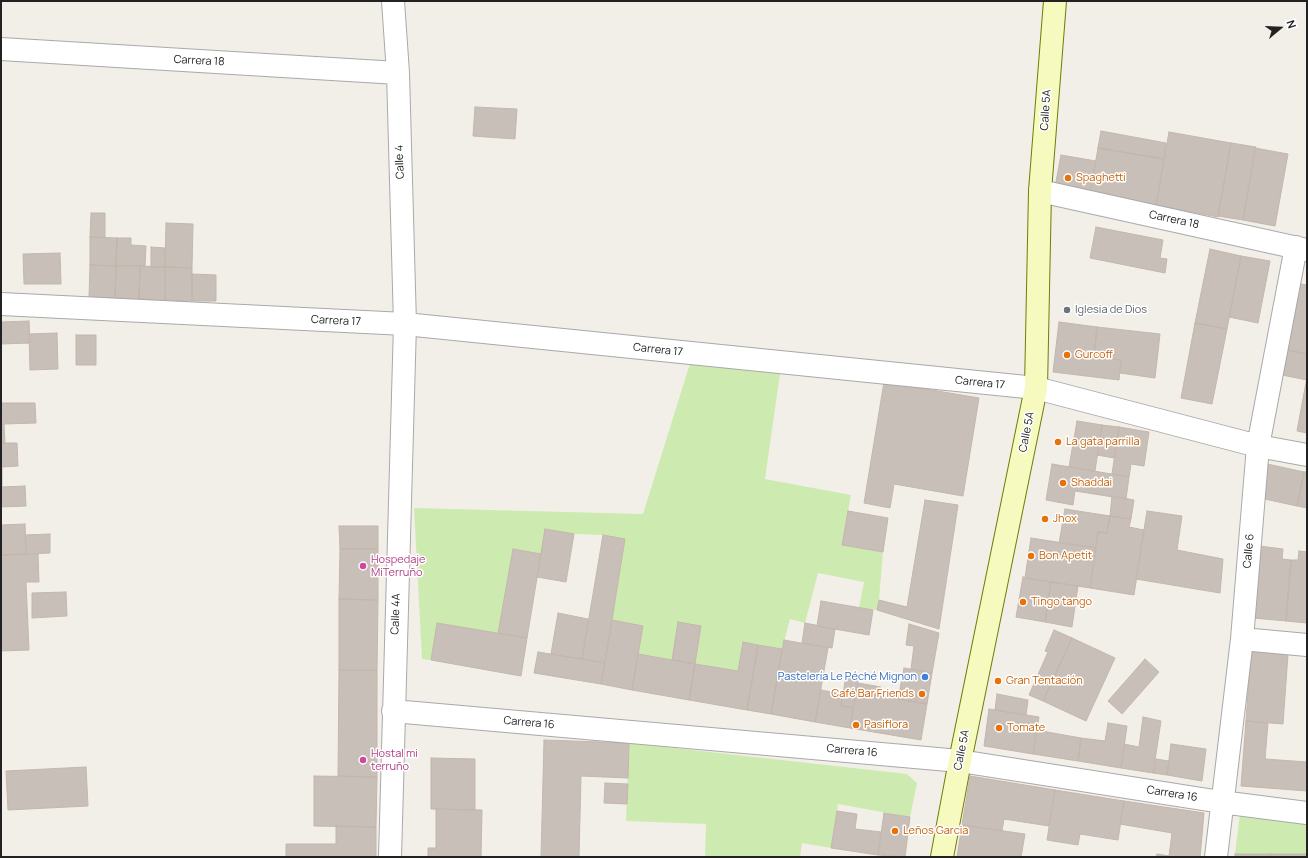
<!DOCTYPE html>
<html>
<head>
<meta charset="utf-8">
<style>
	body { margin:0 }
	#map { position:relative; width:1308px; height:858px; overflow:hidden; background:#f2efe9; font-family:Manrope,sans-serif }
	canvas { display:block }
	.frame { position:absolute; inset:0; border:2px solid #222; pointer-events:none }
	.north { position:absolute; left:1260px; top:8px; width:40px; height:40px; -webkit-text-stroke:3px #fff; paint-order:stroke; rotate:71deg; font-size:11px; font-weight:700; line-height:16px; text-align:center; color:#222 }
	.north::after { content:''; display:block; margin:auto; width:14px; height:18px; background:#222; clip-path:polygon(50% 0,100% 100%,50% 72%,0 100%) }
</style>
</head>
<body>
<div id="map">
<canvas width="1308" height="858"></canvas>
<div class="frame"></div>
<div class="north">N</div>
</div>
<script>
const ctx = document.querySelector('canvas').getContext('2d');
ctx.lineJoin = 'round';
function fill(path, color) { ctx.fillStyle = color; ctx.fill(path, 'evenodd'); }
const poly = rows => new Path2D(rows.map(r => 'M' + r).join(''));
function stroke(path, color, width, dash) { ctx.strokeStyle = color; ctx.lineWidth = width; ctx.lineCap = dash ? 'butt' : 'round'; ctx.setLineDash(dash || []); ctx.stroke(path); }
function drawText(font, color, halo, rows, align = 'center') {
  ctx.font = font + ' Manrope,sans-serif'; ctx.lineWidth = 3; ctx.setLineDash([]); ctx.textBaseline = 'middle'; ctx.strokeStyle = halo; ctx.fillStyle = color; for (const [text, x, y, turn = 0] of rows) {
    ctx.save(); ctx.translate(x, y); ctx.rotate((+turn || 0) * Math.PI / 180); ctx.textAlign = isNaN(turn) ? turn : align; if (halo) ctx.strokeText(text, 0, 0); ctx.fillText(text, 0, 0); ctx.restore();
  }
}
const grass = poly([
	[692,357,781,367,765,479,851,495,842,545,883,552,879,600,877,610,859,608,864,582,818,573,805,623,790,619,782,649,743,642,738,671,695,664,701,627,679,622,672,660,638,654,643,626,612,620,625,539,603,535,574,534,541,554,513,549,498,633,437,623,431,660,422,659,414,508,643,514],
	[629,743,907,774,917,783,910,817,838,804,831,848,802,843,800,857,705,857,706,824,626,821],
	[1240,814,1307,820,1307,854,1235,854]
]);
const building = poly([
	[475,107,517,109,515,139,473,136,475,107],
	[1101,131,1166,143,1164,159,1098,148,1101,131],
	[1169,132,1231,143,1218,217,1156,205,1169,132],
	[1231,143,1256,147,1243,220,1218,216,1231,143],
	[1098,148,1164,159,1156,205,1090,194,1098,148],
	[1255,148,1288,154,1275,226,1243,220,1255,148],
	[1061,155,1096,161,1090,194,1055,187,1061,155],
	[91,213,105,213,105,238,90,237,91,213],
	[166,223,193,224,192,268,165,267,166,223],
	[1096,227,1163,240,1160,258,1167,259,1165,273,1090,258,1096,227],
	[90,237,117,238,116,266,90,265,90,237],
	[117,238,131,238,131,245,146,246,145,266,116,266,117,238],
	[151,247,165,248,165,267,151,267,151,247],
	[1210,249,1241,256,1227,329,1195,323,1210,249],
	[60,253,61,284,24,284,23,254,60,253],
	[1241,256,1270,261,1258,323,1229,317,1241,256],
	[90,265,116,266,115,298,89,298,90,265],
	[116,266,140,266,139,299,115,298,116,266],
	[140,266,165,267,165,300,139,299,140,266],
	[165,267,192,268,192,301,165,300,165,267],
	[192,274,216,275,216,301,192,301,192,274],
	[1295,283,1307,285,1307,354,1282,349,1295,283],
	[29,321,30,343,1,344,1,322,29,321],
	[1059,322,1097,327,1094,357,1121,360,1119,380,1053,372,1059,322],
	[1195,323,1227,329,1212,404,1181,398,1195,323],
	[1097,327,1160,334,1155,378,1120,373,1121,360,1094,357,1097,327],
	[57,333,58,369,30,370,29,334,57,333],
	[76,335,96,335,96,365,76,365,76,335],
	[1282,349,1307,354,1307,380,1277,374,1282,349],
	[1307,377,1307,433,1297,431,1307,377],
	[884,382,979,398,963,496,894,484,890,508,864,503,884,382],
	[1,403,35,403,36,423,4,424,5,443,1,443,1,403],
	[1077,421,1102,425,1095,471,1069,467,1077,421],
	[1102,425,1119,427,1114,458,1097,455,1102,425],
	[1119,427,1149,432,1144,466,1131,464,1129,477,1112,474,1119,427],
	[1,443,17,443,18,466,2,467,2,487,1,487,1,443],
	[1052,464,1129,477,1126,499,1075,491,1073,505,1046,500,1052,464],
	[1267,464,1304,472,1297,506,1260,498,1267,464],
	[1304,472,1307,472,1307,508,1297,506,1304,472],
	[25,486,26,506,1,507,1,487,25,486],
	[1112,496,1134,500,1131,519,1110,516,1112,496],
	[925,500,958,505,939,629,877,610,879,600,907,607,925,500],
	[1065,509,1110,516,1107,533,1098,532,1096,548,1059,543,1065,509],
	[848,511,888,518,883,552,842,545,848,511],
	[1147,511,1182,516,1177,550,1223,559,1220,593,1136,579,1147,511],
	[1110,516,1131,519,1129,527,1144,530,1134,595,1090,588,1098,532,1107,533,1110,516],
	[25,524,26,554,1,555,1,525,25,524],
	[339,526,378,526,378,549,340,549,339,526],
	[545,529,574,534,566,582,537,577,545,529],
	[50,534,50,553,26,554,25,535,50,534],
	[603,535,625,539,605,663,582,659,603,535],
	[1031,538,1096,548,1090,588,1025,578,1031,538],
	[1259,546,1283,549,1282,559,1291,560,1286,621,1254,618,1259,546],
	[340,549,378,549,378,600,339,599,340,549],
	[513,549,541,554,527,638,498,633,513,549],
	[1299,551,1307,552,1307,623,1286,621,1291,560,1298,560,1299,551],
	[38,554,39,582,26,582,29,650,1,651,1,555,38,554],
	[1023,577,1051,582,1045,622,1016,617,1023,577],
	[1051,582,1078,586,1072,627,1045,622,1051,582],
	[66,592,67,616,32,618,32,593,66,592],
	[339,599,378,600,377,670,339,670,339,599],
	[821,601,873,610,869,635,817,626,821,601],
	[558,613,588,619,582,659,551,654,558,613],
	[612,620,643,626,632,690,601,684,612,620],
	[678,622,701,626,695,664,672,660,678,622],
	[437,623,527,638,521,676,431,660,437,623],
	[805,623,835,629,832,648,802,643,805,623],
	[909,624,939,633,932,673,911,669,914,646,906,645,909,624],
	[1054,630,1072,638,1043,701,1029,695,1048,652,1045,651,1054,630],
	[1072,638,1115,658,1086,721,1043,701,1072,638],
	[784,640,828,648,815,722,771,714,784,640],
	[743,642,758,645,747,710,689,700,695,664,738,671,743,642],
	[758,645,782,649,771,714,747,710,758,645],
	[1251,651,1288,654,1283,724,1246,721,1251,651],
	[538,652,605,663,601,684,534,673,538,652],
	[638,654,695,664,689,700,632,690,638,654],
	[1145,659,1159,672,1122,714,1108,701,1145,659],
	[904,668,932,673,927,704,898,699,904,668],
	[339,670,377,670,377,777,338,776,339,670],
	[846,676,858,678,853,708,841,706,846,676],
	[858,683,881,687,880,696,856,692,858,683],
	[821,690,842,694,841,706,853,708,850,728,815,722,821,690],
	[856,692,927,704,921,740,850,728,856,692],
	[997,694,1028,700,1026,715,995,710,997,694],
	[989,709,1039,717,1033,754,984,746,989,709],
	[1143,717,1161,721,1153,773,1121,768,1124,744,1139,747,1143,717],
	[1246,721,1268,723,1265,759,1307,762,1307,791,1241,786,1246,721],
	[1108,723,1127,726,1121,768,1078,761,1081,738,1105,741,1108,723],
	[1036,730,1081,738,1078,761,1033,754,1036,730],
	[544,740,629,743,628,778,581,776,579,857,541,857,544,740],
	[1171,744,1206,749,1202,781,1167,775,1171,744],
	[431,758,475,759,475,810,431,809,431,758],
	[1156,759,1169,761,1167,775,1153,773,1156,759],
	[86,767,88,806,8,810,6,771,86,767],
	[314,776,377,777,376,827,314,826,314,776],
	[970,776,1055,790,1049,826,1004,819,1002,831,962,825,970,776],
	[605,783,628,784,627,804,604,803,605,783],
	[1055,790,1124,801,1118,840,1080,834,1078,845,1047,840,1055,790],
	[1124,801,1204,813,1200,857,1156,857,1157,854,1169,856,1172,833,1120,824,1124,801],
	[436,809,482,810,481,857,428,857,428,848,436,848,436,809],
	[837,811,857,814,855,829,881,832,878,855,831,848,837,811],
	[884,813,910,817,905,857,878,855,884,813],
	[962,825,1025,834,1021,857,957,857,962,825],
	[336,826,376,827,376,857,286,857,286,844,336,844,336,826],
	[1235,854,1270,854,1270,857,1235,857,1235,854],
	[1270,854,1307,854,1307,857,1270,857,1270,854]
]);
const street = poly([
	[1,49,398,73],
	[1040,191,1307,250],
	[1,304,405,324,1036,388,1258,446,1307,455],
	[1242,639,1307,645],
	[393,711,960,761,1221,802,1307,813],
	[390,857,405,324,398,73,393,1],
	[1216,857,1242,639,1258,446,1296,247]
]);
const secondary = poly([
	[942,857,960,761,1036,388,1040,191,1055,1]
]);
const markers = [
	[1068,178,4,"#e8710a"],
	[1067,310,4,"#6b7280"],
	[1067,355,4,"#e8710a"],
	[1058,442,4,"#e8710a"],
	[1063,483,4,"#e8710a"],
	[1045,519,4,"#e8710a"],
	[1031,556,4,"#e8710a"],
	[363,566,4,"#d1479c"],
	[1023,602,4,"#e8710a"],
	[925,677,4,"#3f7fe0"],
	[998,681,4,"#e8710a"],
	[922,694,4,"#e8710a"],
	[856,725,4,"#e8710a"],
	[999,728,4,"#e8710a"],
	[363,760,4,"#d1479c"],
	[895,831,4,"#e8710a"]
];
const streetNames = [
	["Carrera 18",199,61,3],
	["Calle 5A",1046,110,-86],
	["Calle 4",400,162,-92],
	["Carrera 18",1174,220,12],
	["Carrera 17",336,321,3],
	["Carrera 17",658,350,6],
	["Carrera 17",980,383,6],
	["Calle 5A",1027,432,-79],
	["Calle 6",1249,551,-85],
	["Calle 4A",396,614,-88],
	["Carrera 16",529,723,5],
	["Calle 5A",962,750,-79],
	["Carrera 16",852,751,5],
	["Carrera 16",1172,794,9]
];
const foodNames = [
	["Spaghetti",1076,178],
	["Gurcoff",1075,355],
	["La gata parrilla",1066,442],
	["Shaddai",1071,483],
	["Jhox",1053,519],
	["Bon Apetit",1039,556],
	["Tingo tango",1031,602],
	["Gran Tentación",1006,681],
	["Café Bar Friends",914,694,"right"],
	["Pasiflora",864,725],
	["Tomate",1007,728],
	["Leños Garcia",903,831]
];
const worshipNames = [
	["Iglesia de Dios",1075,310]
];
const hotelNames = [
	["Hospedaje",371,560],
	["MiTerruño",371,573],
	["Hostal mi",371,754],
	["terruño",371,767]
];
const shopNames = [
	["Pastelería Le Péché Mignon",917,677]
];
fill(grass, '#cdebb0');
fill(building, '#c7bfb8');
stroke(building, '#c4b6ab', 1);
stroke(street, '#a9a9a9', 24);
stroke(secondary, '#707d05', 24);
stroke(street, '#fff', 22);
stroke(secondary, '#f7fabf', 22);
for (const [x, y, r, color] of markers) { const dot = new Path2D(); dot.arc(x, y, r, 0, 2 * Math.PI); ctx.fillStyle = color; ctx.fill(dot); stroke(dot, '#fff', 1.5); }
drawText('11px', '#222', '#fff', streetNames);
drawText('11px', '#c56008', '#fff', foodNames, 'left');
drawText('11px', '#5b616d', '#fff', worshipNames, 'left');
drawText('11px', '#b23c85', '#fff', hotelNames, 'left');
drawText('11px', '#366cbe', '#fff', shopNames, 'right');
</script>
</body>
</html>
